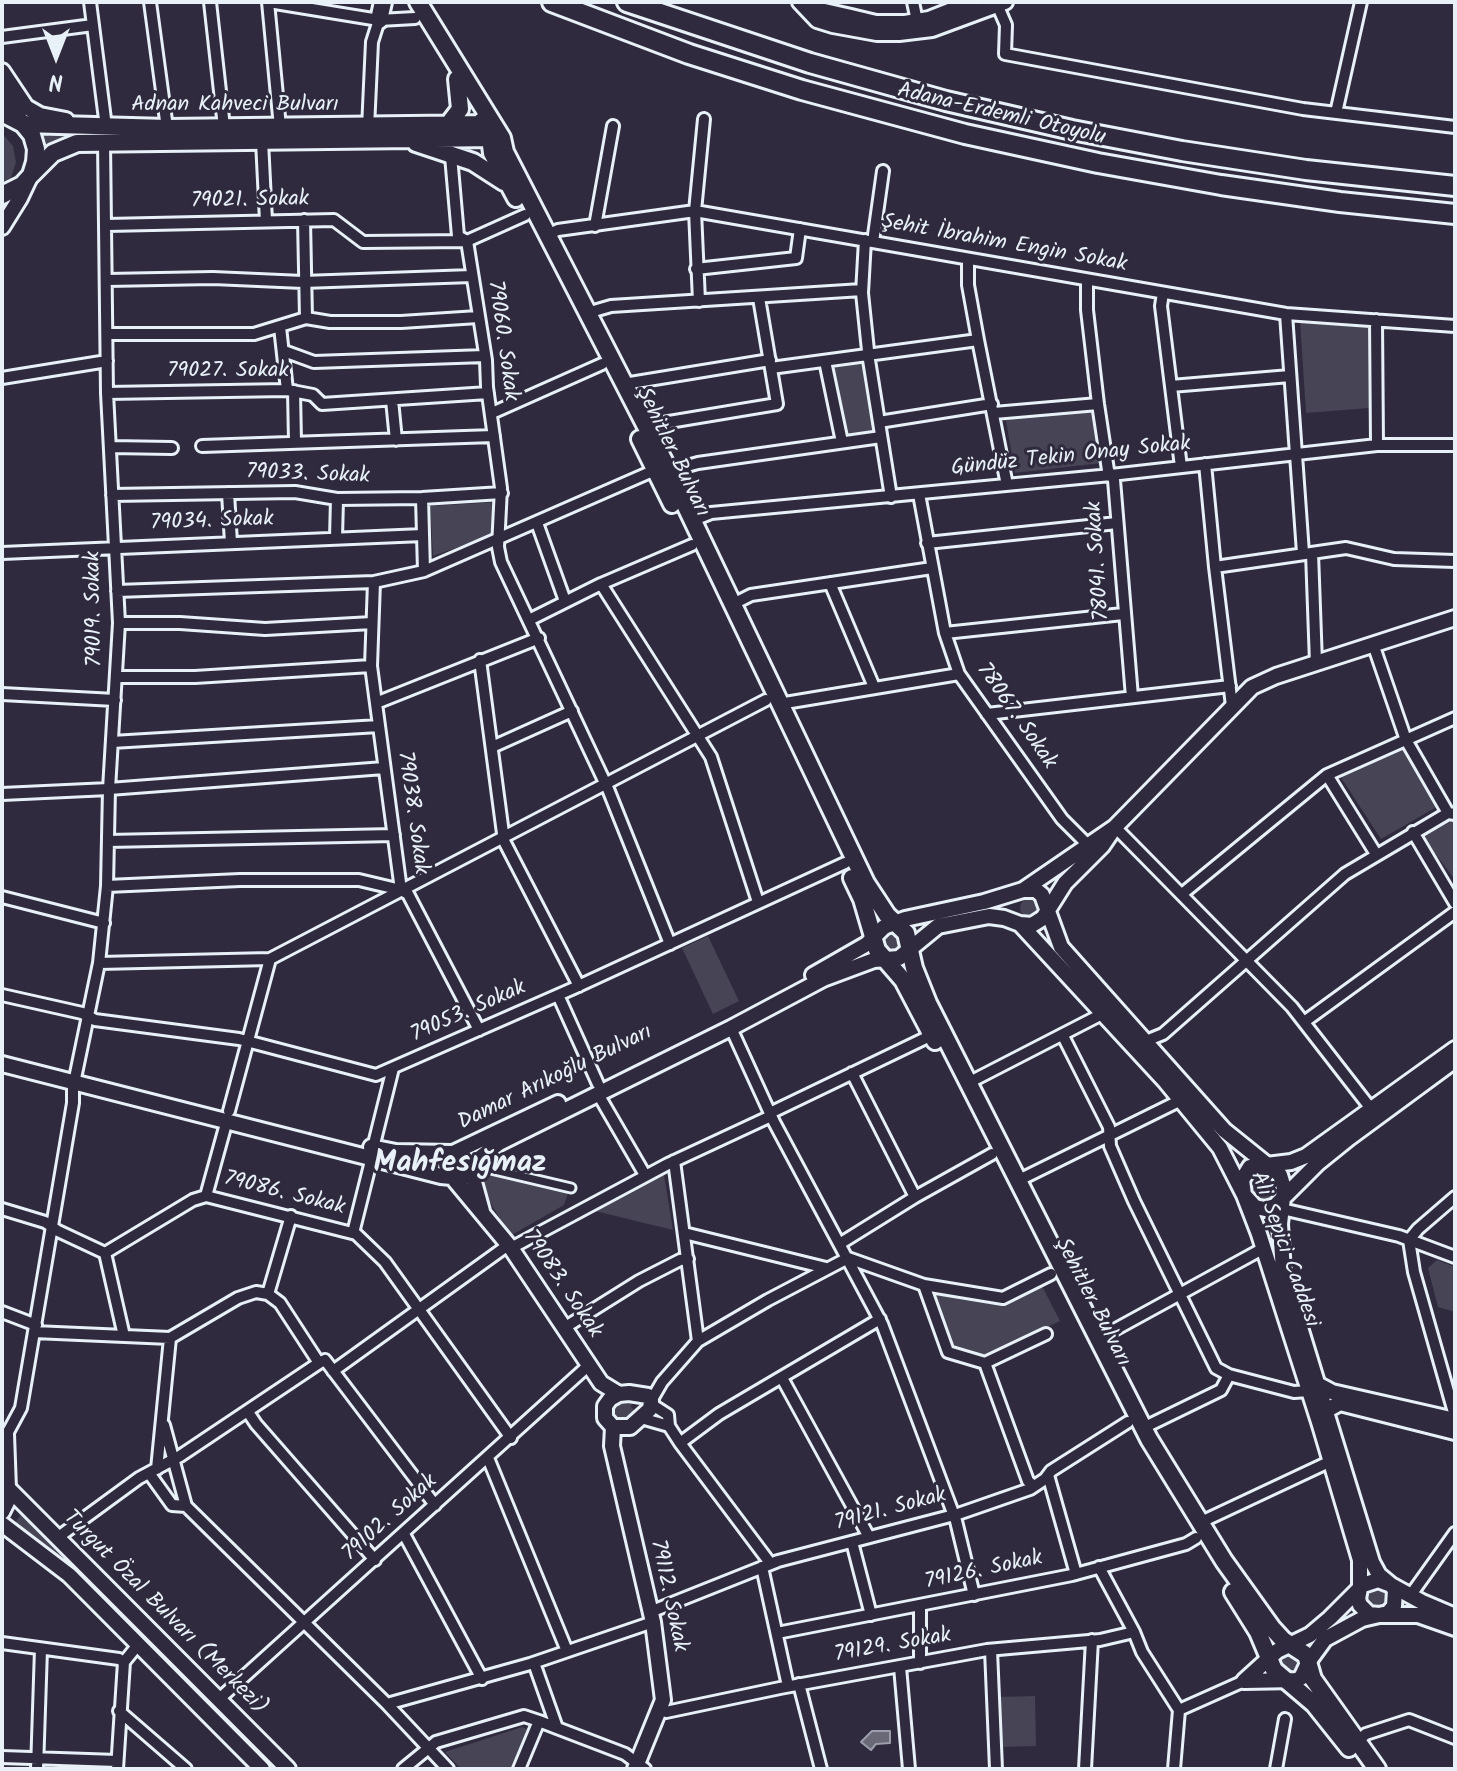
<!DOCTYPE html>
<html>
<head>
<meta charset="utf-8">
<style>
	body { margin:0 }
	#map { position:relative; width:1457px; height:1771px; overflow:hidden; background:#2f2a3d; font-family:Kalam,sans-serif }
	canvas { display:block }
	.frame { position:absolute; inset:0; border:4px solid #e8f1f8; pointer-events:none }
	.north { position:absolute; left:16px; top:16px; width:80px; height:80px; -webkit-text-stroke:6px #2f2a3d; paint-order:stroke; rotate:180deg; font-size:22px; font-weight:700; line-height:32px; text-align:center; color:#e8f1f8 }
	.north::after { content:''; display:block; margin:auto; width:28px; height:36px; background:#e8f1f8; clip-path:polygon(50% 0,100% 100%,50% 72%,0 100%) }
</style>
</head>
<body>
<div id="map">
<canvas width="1457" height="1771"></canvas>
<div class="frame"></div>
<div class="north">N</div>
</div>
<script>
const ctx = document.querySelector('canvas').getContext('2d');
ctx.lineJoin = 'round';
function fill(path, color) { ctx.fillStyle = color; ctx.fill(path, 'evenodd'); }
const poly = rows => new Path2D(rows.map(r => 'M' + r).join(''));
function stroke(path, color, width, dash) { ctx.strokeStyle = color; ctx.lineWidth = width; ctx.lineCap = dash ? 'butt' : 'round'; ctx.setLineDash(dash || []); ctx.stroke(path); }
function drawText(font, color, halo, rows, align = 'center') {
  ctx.font = font + ' Kalam,sans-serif'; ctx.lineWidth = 6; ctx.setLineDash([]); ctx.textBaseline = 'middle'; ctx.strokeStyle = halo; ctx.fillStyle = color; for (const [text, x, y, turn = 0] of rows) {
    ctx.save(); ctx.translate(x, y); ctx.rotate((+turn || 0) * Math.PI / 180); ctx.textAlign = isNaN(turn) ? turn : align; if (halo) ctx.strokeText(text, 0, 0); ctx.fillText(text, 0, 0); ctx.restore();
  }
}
const green = poly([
	[2,133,13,146,16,162,11,178,2,186],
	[41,134,166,134,72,137,55,142,43,150],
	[1300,321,1368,323,1369,408,1306,413],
	[868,360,879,434,846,439,832,366],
	[1093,404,1102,463,1015,473,1005,415],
	[497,502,498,533,433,556,430,506],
	[1407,746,1440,805,1381,839,1338,773],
	[1455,819,1455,880,1422,836],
	'1020 908a10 10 0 1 1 20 0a10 10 0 1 1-20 0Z',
	'881 942a10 10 0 1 1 20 0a10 10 0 1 1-20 0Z',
	[708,936,739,1001,713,1014,682,948],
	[482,1171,569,1190,564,1205,510,1236,483,1190],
	'1249 1186a14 14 0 1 1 28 0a14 14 0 1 1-28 0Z',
	[664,1175,673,1230,595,1211],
	[1437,1260,1455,1267,1455,1312,1438,1307,1428,1268],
	[1041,1284,1060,1321,985,1357,954,1349,930,1291,1001,1304],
	[633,1399,631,1407,639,1415,633,1421,617,1420,613,1412,615,1404,618,1400],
	[23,1512,200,1692,196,1696,79,1576,46,1547,14,1524],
	'1367 1597a11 11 0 1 1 22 0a11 11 0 1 1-22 0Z',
	'1280 1663a10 10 0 1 1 20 0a10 10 0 1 1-20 0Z',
	[202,1694,280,1769,273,1769,198,1698],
	[1035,1696,1036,1746,999,1747,998,1697],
	[522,1727,527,1729,511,1769,461,1769,445,1752]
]);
const water = poly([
	[872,1731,890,1731,890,1743,876,1744,871,1750,861,1742,872,1731]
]);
const pedestrian = poly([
	[482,1167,571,1188]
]);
const minor = poly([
	[90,2,106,127],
	[150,2,167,128],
	[210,2,224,127],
	[268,2,280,127],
	[269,2,379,20,415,18],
	[913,2,917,21],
	[996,2,1006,25,1005,54,1303,109,1455,127],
	[2,37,93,25],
	[1336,113,1361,2],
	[368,128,372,42,379,20],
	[262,141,266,221],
	[451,156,458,236,467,241,486,360,487,387,501,488,498,547,501,562,608,789,670,944],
	[304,220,306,318,330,322,401,322,478,317],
	[107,225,334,220,363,242,467,241,525,215],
	[595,226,613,126],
	[547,235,558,230,695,211,1286,314,1455,326],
	[865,240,862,293,869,360,891,497],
	[873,242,883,171],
	[968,259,968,285,978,340,1007,485],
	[696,269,796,258,800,229],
	[107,280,213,278,303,282,472,276],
	[1087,281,1087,310,1098,404,1108,470,1114,480,1132,697],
	[1163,293,1161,306,1181,467],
	[699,301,695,211,704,119],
	[587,313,611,306,862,290],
	[1286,314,1303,553],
	[1376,320,1377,445],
	[280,327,287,390],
	[107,334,254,334,306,318],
	[284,351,314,362,485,356],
	[825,361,842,442],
	[771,368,978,340],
	[2,378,107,361],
	[624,384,770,360],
	[1171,386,1290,376],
	[294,391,295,442],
	[107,393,287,390,313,395,322,404,488,393],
	[392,400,396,440],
	[492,413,602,364],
	[994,413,1098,404],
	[879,422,992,404],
	[645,426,777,404,759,298],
	[202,446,494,436],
	[110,447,172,448],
	[1205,464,1215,567,1232,706],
	[669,471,698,463,881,437],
	[228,493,231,543],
	[919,494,945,633,959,674,1062,819,1090,847],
	[112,495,295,492,337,499,422,498,502,493],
	[422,498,424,571],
	[691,521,711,513,1111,475,1377,445,1455,445],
	[537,523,565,601],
	[336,538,337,499],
	[927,543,1117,523],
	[2,553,423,535],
	[1312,553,1316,663],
	[1215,567,1346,548,1394,559,1455,561],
	[374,582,371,666,401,890,408,894,479,1030],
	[830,583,874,687],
	[601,584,711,757,758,902],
	[117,591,374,582,424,571,655,470],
	[731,605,751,595,932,568],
	[529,620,601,584,692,545],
	[119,623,180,623,265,629,372,623],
	[945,633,1123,614],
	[1373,644,1406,740,1448,813,1455,814],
	[480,660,504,841,579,986],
	[117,677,195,677,371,666],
	[2,694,115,700],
	[376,703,539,638],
	[779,704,959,674],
	[987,714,1230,686],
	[112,742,379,726],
	[492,747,572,711],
	[1327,775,1376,854],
	[2,794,109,789,384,768],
	[1115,827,1292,1007,1372,1110],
	[1413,832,1455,903],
	[108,841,394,835],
	[107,886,240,880,359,880,401,890],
	[1182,894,1327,775,1455,718],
	[2,897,104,923],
	[99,963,270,959,766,700],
	[2,995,82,1013,95,1020,239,1039,376,1075,574,988,845,863],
	[558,995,598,1084],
	[1304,1022,1455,912],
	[731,1028,774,1122,882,1324,956,1521,974,1595],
	[1063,1036,1109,1127,1110,1146,1134,1201,1216,1368,1229,1375,1294,1392,1309,1391],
	[1146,1041,1163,1034,1345,874,1448,813],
	[852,1073,915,1197],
	[968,1083,1104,1013],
	[598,1094,645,1175],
	[229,1111,270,959],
	[772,1112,932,1035],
	[373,1148,393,1068],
	[674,1161,698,1341],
	[1017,1181,1181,1100],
	[206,1196,227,1120],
	[1455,1197,1418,1229,1409,1240,1414,1272,1455,1416],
	[2,1209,45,1222,58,1231,105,1253],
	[1282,1209,1399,1236,1455,1257],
	[291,1216,268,1294,280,1303,319,1363,325,1360,435,1505],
	[353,1233,372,1157],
	[684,1233,826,1268],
	[841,1243,915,1197,992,1154],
	[105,1253,193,1200,206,1196,356,1234,385,1262,511,1438],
	[105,1253,124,1336],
	[848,1258,924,1285,1003,1298,1051,1274],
	[924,1285,948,1352,985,1363,1046,1334],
	[2,1312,36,1325],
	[564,1328,639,1281,680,1260,688,1259],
	[34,1332,170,1338,238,1298,256,1292,268,1294],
	[1096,1340,1264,1248],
	[985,1363,1028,1481,1034,1486],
	[333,1371,504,1248,511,1248,668,1164,771,1116],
	[782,1378,869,1537],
	[651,1401,662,1382,698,1341,768,1300,848,1258],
	[651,1404,668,1415,669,1426,680,1443,770,1563],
	[248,1412,256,1424,375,1560],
	[641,1418,669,1426],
	[164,1425,186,1506],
	[1143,1428,1221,1390,1229,1375],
	[7,1434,21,1408,73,1103,73,1088,99,963,107,886,109,789,119,623,107,393,104,142],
	[680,1443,719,1414,880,1319],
	[488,1458,567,1651],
	[157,1469,170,1338],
	[149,1473,172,1505,186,1506,387,1704,448,1769],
	[1048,1475,1076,1574],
	[1199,1523,1331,1461],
	[404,1534,482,1679],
	[57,1538,139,1478,180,1456,319,1363],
	[852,1542,871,1615],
	[762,1567,788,1686],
	[1099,1567,1134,1632,1142,1652,1179,1710],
	[1410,1596,1455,1533],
	[920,1606,920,1663],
	[650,1612,778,1561,958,1514,1030,1489,1045,1479,1051,1471,1128,1422],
	[777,1633,1072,1575,1186,1544,1196,1538],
	[2,1643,119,1659,124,1662],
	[991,1650,996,1769],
	[534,1663,557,1728,625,1754,645,1769],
	[900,1667,909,1769],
	[799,1684,821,1769],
	[218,1700,589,1365],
	[387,1704,530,1664,653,1622],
	[662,1707,666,1712,780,1688,987,1650,1100,1640,1134,1632],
	[119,1711,186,1769],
	[1357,1741,1366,1734,1409,1720,1455,1738],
	[2,1757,117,1761],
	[37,1769,41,1649],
	[117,1769,124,1662,137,1646],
	[403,1769,436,1742,524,1716,539,1721],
	[519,1769,539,1721,557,1728],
	[1085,1769,1092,1640],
	[1174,1769,1179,1710,1244,1681],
	[1276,1769,1285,1719]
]);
const tertiary = poly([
	[7,1434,9,1489]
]);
const secondary = poly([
	[800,2,817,20,833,25,877,33,899,33,932,29,1005,2],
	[813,2,820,10,851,17,876,23,905,23,929,19,972,2],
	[2,71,26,107,40,115,66,120],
	[3,82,9,105,23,123],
	[2,227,20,198,29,179],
	[1023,890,1036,890,1042,895,1061,947,1224,1130,1280,1175,1284,1188,1280,1224,1283,1272,1372,1562,1379,1575,1391,1585,1422,1602,1455,1616],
	[1020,924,1032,925,1043,918,1065,883,1102,846,1115,827,1252,687,1276,676,1455,618],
	[813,975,867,944,884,927,905,919,984,902,1023,890,1115,827],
	[1455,1049,1306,1156,1291,1162,1250,1167,1242,1180,1244,1195,1255,1207,1265,1209,1275,1206,1318,1163,1349,1138,1455,1060],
	[2,1064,441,1176,462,1178,469,1175,481,1157,499,1143,731,1028,823,979,874,960,899,958,938,926,989,916,1004,918,1020,924,1165,1081,1220,1148,1244,1195,1259,1234,1320,1425,1360,1560,1360,1588,1358,1599,1360,1605,1369,1614,1379,1615,1388,1613,1394,1606,1395,1590,1391,1585,1378,1580,1363,1585,1330,1618,1310,1635,1277,1651,1244,1681],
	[371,1147,396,1152,453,1153,558,1103],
	[453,1153,446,1163,448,1172,511,1248,601,1383,619,1394],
	[473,1166,471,1171,482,1211],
	[1319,1385,1332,1392,1455,1420],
	[629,1393,648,1396,651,1401,650,1409,630,1427,613,1427,605,1418,605,1406,610,1399,619,1394,629,1393],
	[1327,1410,1340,1403,1455,1432],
	[613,1427,612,1446,653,1622,663,1700,635,1769],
	[2,1482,288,1769],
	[2,1512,8,1500,9,1489],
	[2,1524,69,1575,262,1769],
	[1244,1681,1296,1680,1301,1678,1309,1661,1325,1639,1362,1619,1379,1615,1418,1615,1455,1628]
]);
const primary = poly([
	[418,2,502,138,505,152,669,471,866,883,887,915,906,933,914,968,928,1003,1149,1439,1224,1561,1272,1628,1283,1640,1306,1655,1313,1679,1377,1769],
	[379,20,383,2],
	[2,113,23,124,32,135,36,149,35,162,31,175,22,185,2,195],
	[482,121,490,138,492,153,516,198],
	[23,124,167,128,490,124],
	[447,126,460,109,457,79],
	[416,143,473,162,504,182],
	[31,175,53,153,77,143,497,138],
	[640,439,672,504],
	[852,878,862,899,877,950,903,980,935,1041],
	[1233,1592,1258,1632,1274,1670,1314,1704,1349,1748]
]);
const motorway = poly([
	[552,2,689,54,802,90,965,134,1098,163,1221,185,1340,202,1455,214],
	[627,2,810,63,946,101,1072,130,1182,151,1306,170,1455,186]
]);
const streetNames = [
	["Adnan Kahveci Bulvarı",235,106],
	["Adana-Erdemli Otoyolu",1001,116,13],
	["79021. Sokak",250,202,-1],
	["Şehit İbrahim Engin Sokak",1004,245,10],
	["79060. Sokak",501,341,82],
	["79027. Sokak",228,372],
	["Şehitler Bulvarı",671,453,64],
	["Gündüz Tekin Onay Sokak",1071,458,-6],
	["79033. Sokak",308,476,2],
	["79034. Sokak",212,523,-2],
	["78041. Sokak",1100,561,-94],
	["79019. Sokak",96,609,-91],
	["78067. Sokak",1015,717,55],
	["79038. Sokak",411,813,82],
	["79053. Sokak",469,1013,-24],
	["Damar Arıkoğlu Bulvarı",556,1079,-26],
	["79086. Sokak",284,1195,14],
	["Ali Sepici Caddesi",1283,1250,70],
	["79083. Sokak",561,1285,56],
	["Şehitler Bulvarı",1091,1303,63],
	["79121. Sokak",891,1511,-15],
	["79102. Sokak",391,1519,-42],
	["79126. Sokak",984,1572,-12],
	["79112. Sokak",667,1596,78],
	["Turgut Özal Bulvarı (Merkezi)",164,1614,45],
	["79129. Sokak",893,1647,-10]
];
const districtNames = [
	["Mahfesığmaz",460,1166]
];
fill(green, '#464455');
fill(water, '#696978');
stroke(water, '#9c9fab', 2);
stroke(pedestrian, '#e8f1f8', 13);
stroke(minor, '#e8f1f8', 16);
stroke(tertiary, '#e8f1f8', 18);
stroke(secondary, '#e8f1f8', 20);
stroke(primary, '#e8f1f8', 22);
stroke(motorway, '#e8f1f8', 24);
stroke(pedestrian, '#2f2a3d', 7);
stroke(minor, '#2f2a3d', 10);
stroke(tertiary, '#2f2a3d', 12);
stroke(secondary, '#2f2a3d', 14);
stroke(primary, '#2f2a3d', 16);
stroke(motorway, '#2f2a3d', 18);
drawText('22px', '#e8f1f8', '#2f2a3d', streetNames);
drawText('bold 30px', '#e8f1f8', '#2f2a3d', districtNames);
</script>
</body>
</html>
